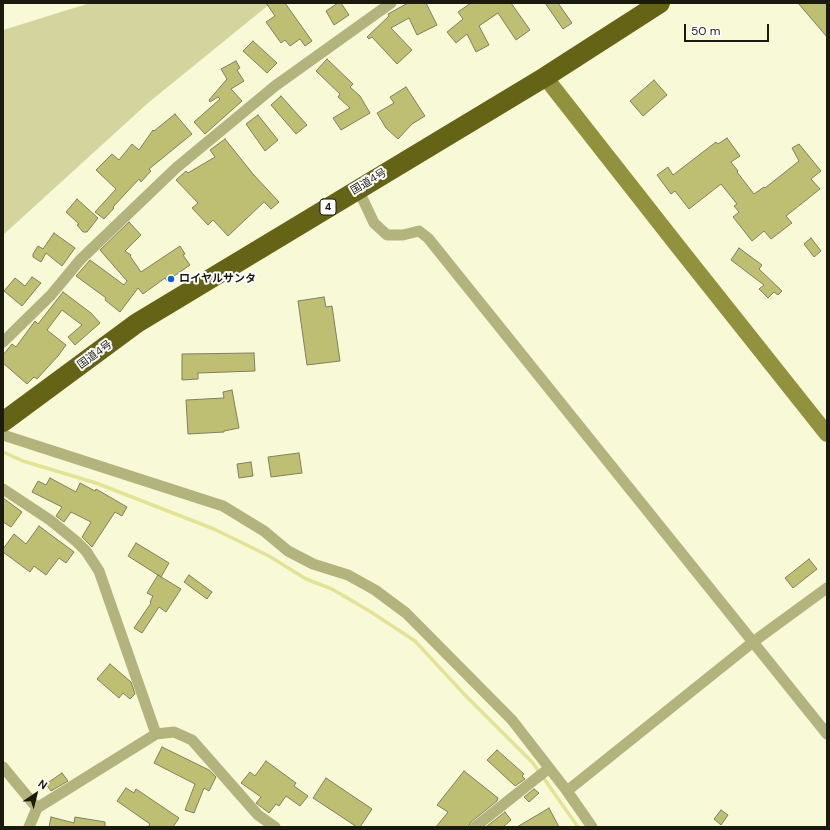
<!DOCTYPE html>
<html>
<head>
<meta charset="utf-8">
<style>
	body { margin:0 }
	#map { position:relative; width:830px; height:830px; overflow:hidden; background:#f8f9d6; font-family:"DM Sans",sans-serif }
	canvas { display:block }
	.frame { position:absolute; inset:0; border:4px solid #1a1a0e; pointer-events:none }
	.north { position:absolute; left:16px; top:774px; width:40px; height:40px; -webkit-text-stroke:3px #fff; paint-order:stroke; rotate:35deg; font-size:11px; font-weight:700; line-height:16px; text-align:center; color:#1a1a0e }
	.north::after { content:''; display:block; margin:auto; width:14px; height:18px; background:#1a1a0e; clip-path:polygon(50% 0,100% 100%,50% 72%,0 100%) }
	.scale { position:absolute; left:684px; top:24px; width:85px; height:18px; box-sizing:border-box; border:2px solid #1a1a0e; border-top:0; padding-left:5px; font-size:12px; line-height:14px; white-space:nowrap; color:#1a1a0e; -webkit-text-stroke:3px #fff; paint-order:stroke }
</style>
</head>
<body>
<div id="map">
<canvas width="830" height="830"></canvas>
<div class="frame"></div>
<div class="north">N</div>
<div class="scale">50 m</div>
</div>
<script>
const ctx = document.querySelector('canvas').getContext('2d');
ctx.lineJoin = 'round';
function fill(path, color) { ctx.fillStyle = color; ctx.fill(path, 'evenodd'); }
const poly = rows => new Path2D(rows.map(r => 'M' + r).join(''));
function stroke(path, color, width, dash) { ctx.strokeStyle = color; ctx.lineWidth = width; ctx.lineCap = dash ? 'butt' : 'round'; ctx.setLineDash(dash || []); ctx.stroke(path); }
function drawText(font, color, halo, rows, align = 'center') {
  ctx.font = font + ' "DM Sans","Noto Sans JP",sans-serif'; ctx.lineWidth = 4; ctx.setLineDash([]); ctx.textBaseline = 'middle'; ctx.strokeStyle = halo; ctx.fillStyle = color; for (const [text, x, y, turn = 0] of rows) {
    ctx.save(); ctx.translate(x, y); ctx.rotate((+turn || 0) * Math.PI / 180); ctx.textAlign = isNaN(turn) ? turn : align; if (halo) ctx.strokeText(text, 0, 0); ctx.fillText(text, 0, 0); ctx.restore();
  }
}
const green = poly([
	[90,3,271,3,148,103,3,235,3,30]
]);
const stream = poly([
	[3,452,23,461,96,483,214,529,269,556,306,579,332,589,371,612,415,641,464,694,533,763,578,827]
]);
const building = poly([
	[266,3,285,3,312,41,305,46,300,39,290,46,285,40,281,43,266,22,275,16,266,3],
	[338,3,341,3,349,15,334,25,326,11,338,3],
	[408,3,426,3,437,25,417,35,409,18,391,28,412,50,397,64,372,37,369,39,367,37,389,16,388,14,408,3],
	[471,3,511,3,530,30,516,40,498,13,479,26,489,45,476,52,467,34,456,43,447,32,463,19,458,12,471,3],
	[545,3,558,3,572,23,563,29,545,3],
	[798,3,827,3,827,37,798,3],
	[253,41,277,63,267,73,243,51,253,41],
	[327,59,353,84,350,87,360,96,370,113,341,130,333,118,350,108,338,97,340,94,316,71,327,59],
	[236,61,240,68,237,70,244,81,231,89,242,101,205,134,194,122,220,99,218,97,210,102,209,100,227,79,221,69,236,61],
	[654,80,667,95,643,116,630,101,654,80],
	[406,87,425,116,412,124,398,139,386,128,377,113,394,103,390,97,406,87],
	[281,96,307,125,296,134,271,105,281,96],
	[175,114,192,134,149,169,151,171,141,182,139,179,113,207,114,208,104,219,95,212,116,189,96,170,112,154,119,160,132,144,139,150,153,130,154,131,175,114],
	[258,115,278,140,265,151,246,124,258,115],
	[727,138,740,156,731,162,738,171,737,172,754,194,764,187,765,188,799,161,792,148,799,144,821,171,811,179,820,189,786,216,792,223,771,239,764,231,752,241,733,217,739,212,734,206,737,204,721,184,689,209,675,191,671,194,657,175,668,167,673,175,716,142,718,144,727,138],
	[225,139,253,174,279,202,271,209,264,202,228,236,213,220,208,225,192,208,198,203,176,180,186,171,188,173,215,157,210,150,225,139],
	[77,199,98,218,87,232,83,232,77,225,79,224,66,212,77,199],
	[129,222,141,235,125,251,131,255,130,256,141,272,180,246,185,254,183,255,190,265,167,281,165,278,143,294,138,288,120,312,105,300,106,298,76,276,90,260,124,285,127,281,100,250,129,222],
	[54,233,75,248,62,266,46,253,41,262,33,257,33,254,38,246,43,249,54,233],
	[811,238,821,251,814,257,804,244,811,238],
	[739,248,762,265,759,269,782,291,778,295,774,292,768,298,759,289,764,285,731,260,739,248],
	[32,277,41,283,22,306,4,291,15,278,25,286,32,277],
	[63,292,91,313,100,323,75,345,68,337,82,325,62,310,47,330,66,345,58,356,37,379,34,377,27,384,3,363,3,355,12,344,16,347,35,321,38,324,63,292],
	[324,297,326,307,332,306,340,361,307,365,298,301,324,297],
	[254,353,255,371,198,373,198,379,182,380,182,354,254,353],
	[232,390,239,428,224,431,224,432,188,434,186,400,224,398,223,392,232,390],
	[299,453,302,473,271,477,268,457,299,453],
	[251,462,253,476,239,478,237,464,251,462],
	[50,478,76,492,80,483,95,491,96,489,127,507,122,516,115,512,92,547,82,537,91,522,71,512,64,522,56,516,62,507,32,492,38,481,46,485,50,478],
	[3,498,22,512,11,527,3,522,3,498],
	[39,526,74,552,66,563,59,558,46,575,34,566,30,572,3,552,3,549,14,534,26,544,39,526],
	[136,543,169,563,161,577,128,556,136,543],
	[809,559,817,569,793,588,785,578,809,559],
	[158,575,181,589,166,612,159,607,142,633,134,628,151,603,150,602,153,596,147,593,158,575],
	[189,575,212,592,207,599,184,582,189,575],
	[110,664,131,682,135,694,130,699,123,693,119,698,97,679,110,664],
	[162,747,209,770,216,777,209,791,204,788,194,813,185,810,195,784,154,763,162,747],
	[497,750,524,774,522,776,525,779,515,786,487,760,497,750],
	[266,761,296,783,294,786,308,796,300,806,286,796,279,806,276,804,269,813,256,803,261,797,241,783,250,772,255,776,266,761],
	[464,771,498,798,497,801,471,822,468,827,436,827,448,812,437,805,464,771],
	[62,773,68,781,51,791,46,784,62,773],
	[326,778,372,809,360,827,357,827,313,798,326,778],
	[126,788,134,793,136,789,179,818,173,827,148,827,150,824,117,801,126,788],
	[534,789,539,793,529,802,524,797,534,789],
	[549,808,559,827,517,827,544,811,549,808],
	[721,810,728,815,721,825,714,819,721,810],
	[505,812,511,820,503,827,486,827,505,812],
	[51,817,74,823,75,817,105,822,105,827,49,827,51,817]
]);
const street = poly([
	[358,189,374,223,387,235,403,235,419,231,428,238,827,734],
	[3,342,51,295,80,260,176,168,275,86,391,3],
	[3,435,223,506,264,531,288,551,313,564,348,575,375,590,406,613,512,720,567,791,592,827],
	[3,489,50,520,77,542,86,551,99,571,156,734],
	[3,767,37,808],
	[567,791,753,642,827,588],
	[29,827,37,808,156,734,174,732,192,740,258,815,275,827],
	[475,827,548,769]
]);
const secondary = poly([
	[545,77,680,249,827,434]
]);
const highway = poly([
	[3,422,137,323,545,77,660,3]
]);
const markers = [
	[171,279,4,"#1361cb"]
];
const shields = [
	[328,207,16]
];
const shieldNames = [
	["4",328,207]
];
const streetNames = [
	["国道4号",369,182,-31],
	["国道4号",95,355,-36]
];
const poiNames = [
	["ロイヤルサンタ",179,279]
];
fill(green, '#d4d59e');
stroke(stream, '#e3e396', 3.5);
fill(building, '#bfbf73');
stroke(building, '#7f7f60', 1);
stroke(street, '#b3b37e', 11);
stroke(secondary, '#92913d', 16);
stroke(highway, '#646316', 20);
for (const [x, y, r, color] of markers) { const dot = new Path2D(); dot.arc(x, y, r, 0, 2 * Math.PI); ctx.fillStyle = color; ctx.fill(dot); stroke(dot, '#fff', 1.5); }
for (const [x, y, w] of shields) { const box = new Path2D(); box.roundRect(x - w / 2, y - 8, w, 16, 3); ctx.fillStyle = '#fff'; ctx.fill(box); stroke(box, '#1a1a0e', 1); }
drawText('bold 10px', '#1a1a0e', null, shieldNames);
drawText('11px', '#1a1a0e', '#fff', streetNames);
drawText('bold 11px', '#1a1a0e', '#fff', poiNames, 'left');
</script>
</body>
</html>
